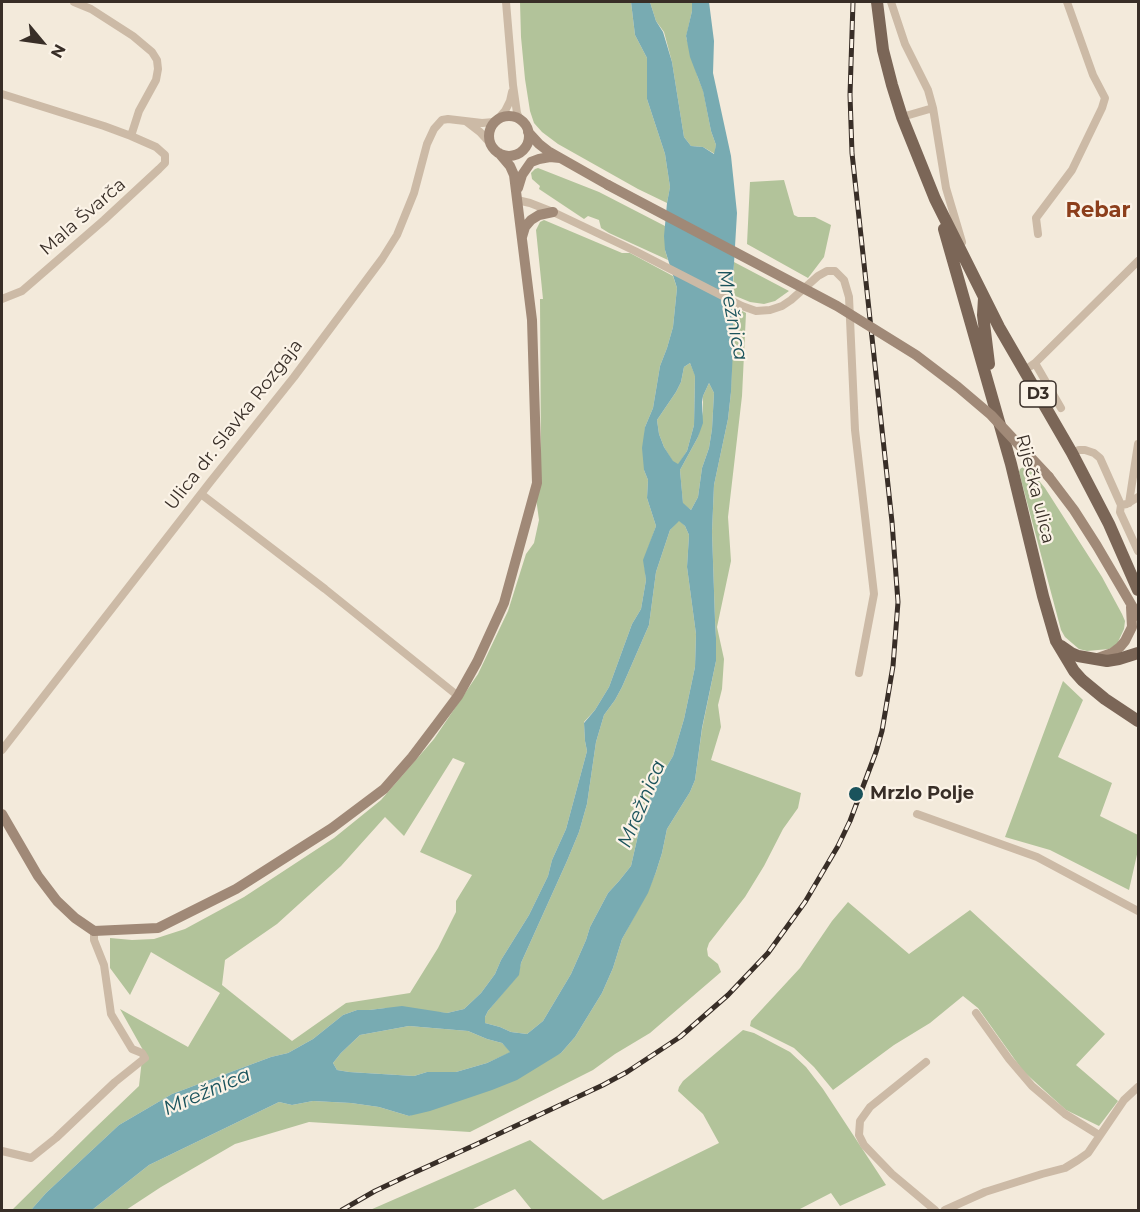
<!DOCTYPE html>
<html>
<head>
<meta charset="utf-8">
<style>
	body { margin:0 }
	#map { position:relative; width:1140px; height:1212px; overflow:hidden; background:#f3eadb; font-family:Montserrat,sans-serif }
	canvas { display:block }
	.frame { position:absolute; inset:0; border:3px solid #382e27; pointer-events:none }
	.north { position:absolute; left:12px; top:12px; width:60px; height:60px; -webkit-text-stroke:4px #fbf3e7; paint-order:stroke; rotate:119deg; font-size:16px; font-weight:700; line-height:24px; text-align:center; color:#382e27 }
	.north::after { content:''; display:block; margin:auto; width:21px; height:27px; background:#382e27; clip-path:polygon(50% 0,100% 100%,50% 72%,0 100%) }
</style>
</head>
<body>
<div id="map">
<canvas width="1140" height="1212"></canvas>
<div class="frame"></div>
<div class="north">N</div>
</div>
<script>
const ctx = document.querySelector('canvas').getContext('2d');
ctx.lineJoin = 'round';
function fill(path, color) { ctx.fillStyle = color; ctx.fill(path, 'evenodd'); }
const poly = rows => new Path2D(rows.map(r => 'M' + r).join(''));
function stroke(path, color, width, dash) { ctx.strokeStyle = color; ctx.lineWidth = width; ctx.lineCap = dash ? 'butt' : 'round'; ctx.setLineDash(dash || []); ctx.stroke(path); }
function drawText(font, color, halo, rows, align = 'center') {
  ctx.font = font + ' Montserrat,sans-serif'; ctx.lineWidth = 4.5; ctx.setLineDash([]); ctx.textBaseline = 'middle'; ctx.strokeStyle = halo; ctx.fillStyle = color; for (const [text, x, y, turn = 0] of rows) {
    ctx.save(); ctx.translate(x, y); ctx.rotate((+turn || 0) * Math.PI / 180); ctx.textAlign = isNaN(turn) ? turn : align; if (halo) ctx.strokeText(text, 0, 0); ctx.fillText(text, 0, 0); ctx.restore();
  }
}
const green = poly([
	[520,2,631,2,635,35,647,58,647,99,665,154,670,187,667,203,638,189,558,144,542,132,534,123,530,111,525,79,521,37],
	[650,2,692,2,692,11,686,37,698,78,703,90,711,131,716,145,715,154,703,147,691,146,684,137,672,62,664,32,656,21],
	[538,168,599,192,665,226,665,250,668,260,609,233,601,228,599,220,588,216,584,219,539,189,540,186,532,179,531,173,535,169],
	[784,180,794,215,798,217,815,217,831,225,824,257,808,278,747,244,750,182],
	[544,220,622,253,630,253,673,276,677,288,673,327,667,348,660,366,653,408,645,427,644,470,648,480,647,498,656,526,644,560,646,580,641,609,632,624,609,687,595,710,584,722,585,741,587,751,566,829,552,860,548,876,529,915,501,960,495,974,481,993,464,1009,447,1013,386,1008,369,1010,357,1010,343,1015,313,1039,288,1053,271,1057,172,1094,119,1125,46,1193,31,1210,12,1210,94,1129,139,1086,143,1050,120,1009,188,1047,220,993,151,952,130,995,110,968,110,938,132,940,154,939,185,929,244,897,334,838,381,800,434,739,478,674,508,611,526,554,534,543,539,520,536,498,541,457,540,299,543,299,536,230,540,222],
	[453,758,465,763,420,852,472,875,456,901,456,912,438,948,410,993,346,1003,292,1041,222,985,225,960,277,924,341,866,385,817,404,836],
	[734,262,789,291,775,301,764,304,750,302,733,295],
	[733,306,746,313,742,396,728,517,731,561,717,627,724,659,722,689,718,705,721,727,711,760,801,793,798,808,783,829,764,866,745,897,709,943,707,949,708,956,718,964,721,972,650,1033,615,1054,593,1070,470,1132,309,1122,235,1144,161,1187,126,1210,92,1210,149,1165,279,1102,292,1105,313,1101,351,1103,379,1107,409,1116,561,1053,575,1037,602,993,613,968,622,939,647,893,656,872,662,853,667,829,690,792,695,780,702,729,716,661,716,638,715,620,712,532,714,485,728,419,731,392],
	[690,363,695,375,694,425,687,451,678,465,673,462,664,447,659,434,657,420,676,392,681,382,684,367],
	[709,383,714,393,712,429,709,448,702,468,698,497,691,510,683,504,680,470,698,437,703,411,703,396],
	[1026,465,1045,488,1102,577,1122,614,1125,621,1124,629,1117,644,1109,649,1087,651,1079,649,1065,637,1061,630,1019,472,1020,469],
	[679,520,685,526,689,535,687,567,696,634,695,667,684,719,673,756,653,790,641,822,631,866,619,881,608,893,590,927,586,940,571,974,543,1021,527,1034,511,1032,500,1027,485,1023,485,1017,488,1011,518,975,521,963,567,861,579,832,587,804,596,742,604,715,615,700,622,687,649,625,656,572,670,530],
	[1063,681,1083,700,1058,757,1112,783,1100,816,1138,835,1138,850,1129,890,1050,850,1005,837],
	[848,902,909,954,970,910,1105,1034,1076,1065,1118,1101,1099,1126,1066,1110,1023,1071,978,1008,963,996,930,1023,894,1045,833,1090,814,1067,794,1048,750,1026,751,1021,800,968,832,921],
	[409,1026,468,1031,487,1039,502,1043,511,1052,487,1063,456,1072,427,1072,414,1076,349,1072,337,1070,333,1063,341,1053,360,1035],
	[743,1030,754,1033,790,1052,806,1067,823,1089,886,1185,840,1206,831,1193,798,1210,532,1210,515,1189,471,1210,370,1210,530,1140,603,1200,719,1143,703,1114,678,1091,679,1087,683,1081]
]);
const water = poly([
	[631,2,650,2,656,21,663,32,672,62,684,137,691,146,703,147,714,154,716,145,711,131,703,91,690,57,686,36,692,11,692,2,709,2,714,41,713,73,731,156,737,213,733,280,733,349,731,392,728,419,714,485,712,532,715,620,716,638,716,661,702,728,695,780,690,792,667,829,662,853,656,872,648,893,622,939,613,968,602,993,575,1037,561,1053,517,1080,492,1090,430,1111,409,1116,379,1107,351,1103,313,1101,292,1105,279,1102,149,1165,92,1210,31,1210,46,1193,119,1125,172,1094,271,1057,288,1053,313,1039,343,1015,357,1010,369,1010,402,1006,447,1013,464,1009,481,993,495,974,501,960,529,915,548,876,552,860,566,829,587,751,585,741,584,723,595,710,609,687,632,624,641,609,646,580,643,560,656,526,647,498,648,480,644,470,642,448,645,427,653,408,660,366,667,348,673,327,677,288,665,250,664,236,667,203,670,187,665,154,647,99,647,58,635,35],
	[690,363,695,376,694,425,687,451,678,464,673,461,664,447,659,434,657,420,676,392,681,382,684,367],
	[709,383,714,393,712,429,709,448,702,468,698,497,691,510,683,503,680,470,698,437,703,423,702,402,703,396],
	[679,521,685,526,689,535,687,567,696,634,695,667,684,719,673,756,653,790,641,822,631,866,619,881,608,893,590,927,586,940,571,974,543,1021,527,1034,511,1032,500,1027,485,1023,485,1017,488,1011,519,975,521,963,567,861,579,832,587,804,596,742,604,715,615,700,622,687,649,625,656,572,670,530],
	[409,1026,468,1031,487,1039,502,1043,510,1052,487,1063,456,1072,427,1072,414,1076,349,1072,337,1070,333,1063,341,1053,360,1035]
]);
const street = poly([
	[74,2,91,9,133,36,152,52,157,60,158,69,156,80,139,111,131,136],
	[506,2,513,85,517,113,520,120],
	[891,2,905,44,928,90,933,108,902,117],
	[2,94,104,126,131,136,156,147,165,155,165,163,159,169,104,220,22,291,2,299],
	[933,108,946,188,962,242],
	[498,119,505,111,510,101,512,92],
	[467,122,480,132,490,143],
	[517,200,530,203,553,212,635,251,742,306,756,311,770,310,782,306,791,300,818,276,827,271,835,271,844,280,849,297,855,430,874,594,859,673],
	[1038,234,1036,218,1072,170,1102,108,1105,98,1093,75,1067,2],
	[1035,363,1061,408],
	[1025,370,1035,363,1138,261],
	[1072,453,1079,450,1085,450,1094,453,1100,458,1121,505,1127,504,1138,497],
	[201,494,325,589,458,696],
	[1129,503,1138,444],
	[1121,505,1120,512,1138,551],
	[2,750,211,481,294,377,382,259,397,235,414,193,427,144,434,129,442,120,448,119,482,123,494,122],
	[917,814,1037,857,1138,911],
	[976,1013,1009,1059,1032,1086,1065,1114,1099,1135],
	[926,1062,870,1107,860,1121,859,1135,864,1145,892,1174,935,1210],
	[2,1151,31,1158,56,1138,115,1082,145,1058,142,1053,132,1049,111,1014,104,965,94,940,94,931],
	[945,1210,985,1192,1042,1174,1065,1168,1078,1160,1088,1153,1124,1100,1138,1087]
]);
const secondary = poly([
	'489 136a20 20 0 1 1 40 0a20 20 0 1 1-40 0Z',
	[528,132,539,144,548,151,608,185],
	[518,188,522,175,531,162,539,159,550,157,560,158],
	[522,237,525,227,531,220,539,215,553,212],
	[1049,477,1074,510,1097,546,1138,616],
	[1095,659,1112,653,1120,647,1125,641,1132,627,1131,607],
	[2,814,38,876,57,901,75,918,94,931,158,928,236,889,332,828,384,789,412,757,437,724,458,696,477,662,504,603,537,483,532,320,514,175,510,166,499,153]
]);
const primary = poly([
	[877,2,883,50,892,85,902,117,935,199,999,327,1072,453,1109,524,1138,590],
	[944,229,1011,464,1043,596,1056,641,1074,671,1082,680,1105,699,1138,721],
	[984,298,983,315,989,364],
	[1061,646,1071,653,1078,656,1107,661,1119,659,1138,653]
]);
const rail = poly([
	[342,1210,375,1191,411,1174,477,1144,603,1085,627,1072,680,1037,728,995,768,953,805,902,838,846,850,821,876,752,882,731,893,666,898,602,892,522,852,153,850,95,853,2]
]);
const secondaryBridge = poly([
	[608,185,837,306,916,355,958,387,991,415,1049,477]
]);
const markers = [
	[856,794,8,"#1a535c"]
];
const shields = [
	[1038,394,36]
];
const shieldNames = [
	["D3",1038,394]
];
const streetNames = [
	["Mala Švarča",83,217,-41],
	["Ulica dr. Slavka Rozgaja",234,425,-52],
	["Riječka ulica",1035,489,76]
];
const poiNames = [
	["Mrzlo Polje",870,794]
];
const waterNames = [
	["Mrežnica",732,315,79],
	["Mrežnica",642,804,-67],
	["Mrežnica",207,1092,-23]
];
const quarterNames = [
	["Rebar",1098,211]
];
fill(green, '#b2c39a');
fill(water, '#78abb2');
stroke(street, '#ccbaa6', 8);
stroke(secondary, '#a08977', 10);
stroke(primary, '#7b6657', 12);
stroke(rail, '#382e27', 5);
stroke(rail, '#fbf3e7', 3, [9]);
stroke(secondaryBridge, '#a08977', 10);
for (const [x, y, r, color] of markers) { const dot = new Path2D(); dot.arc(x, y, r, 0, 2 * Math.PI); ctx.fillStyle = color; ctx.fill(dot); stroke(dot, '#fbf3e7', 2); }
for (const [x, y, w] of shields) { const box = new Path2D(); box.roundRect(x - w / 2, y - 13, w, 26, 4.5); ctx.fillStyle = '#fbf3e7'; ctx.fill(box); stroke(box, '#382e27', 1.5); }
drawText('bold 16px', '#382e27', null, shieldNames);
drawText('18px', '#382e27', '#fbf3e7', streetNames);
drawText('bold 18px', '#382e27', '#fbf3e7', poiNames, 'left');
drawText('italic 20px', '#1a535c', '#fbf3e7', waterNames);
drawText('bold 21px', '#8c3e1b', '#fbf3e7', quarterNames);
</script>
</body>
</html>
